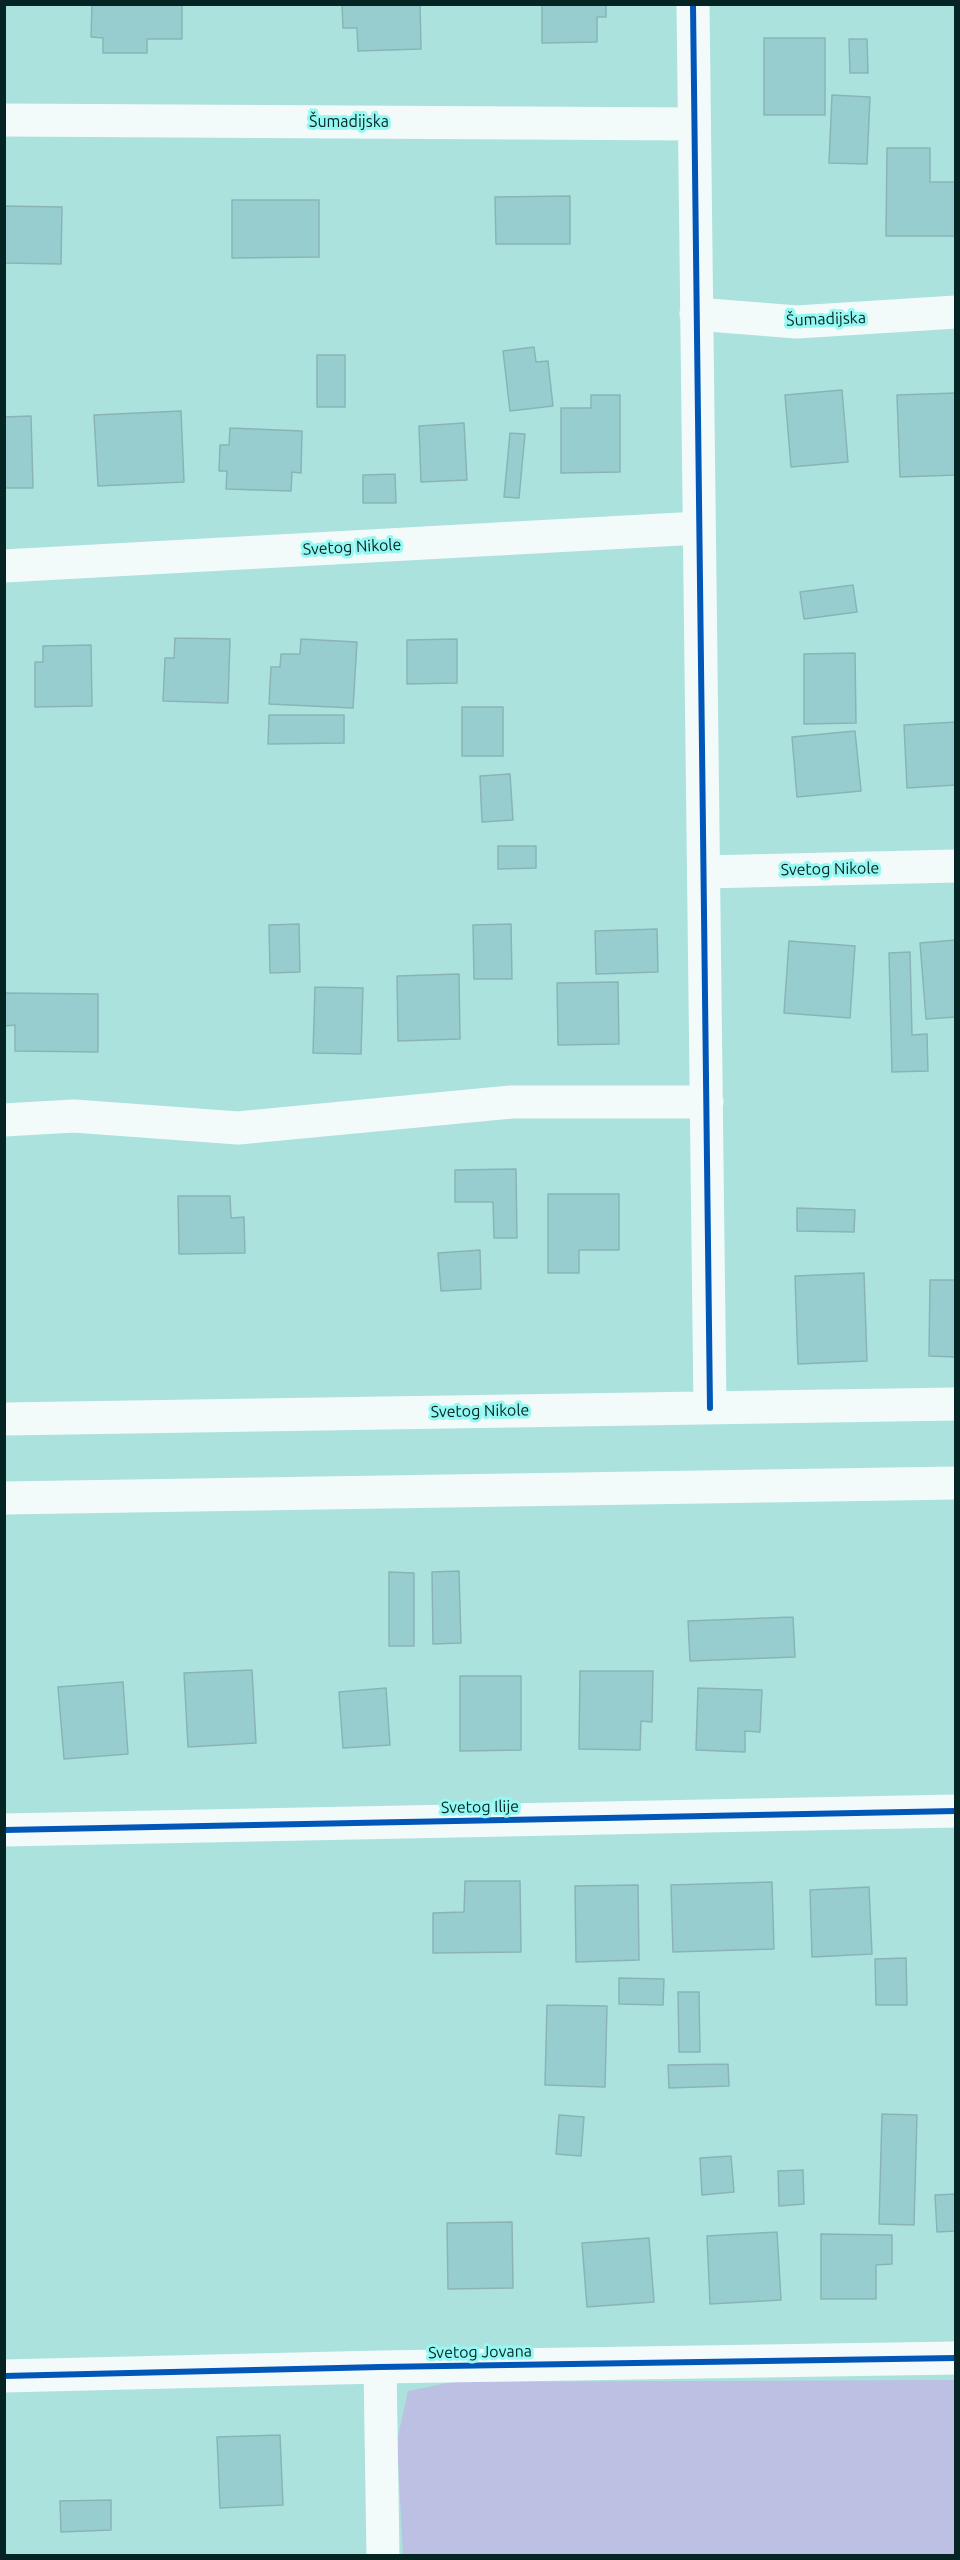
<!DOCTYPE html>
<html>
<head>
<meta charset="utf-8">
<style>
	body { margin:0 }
	#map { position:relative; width:960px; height:2560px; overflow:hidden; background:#ace2de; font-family:Ubuntu,sans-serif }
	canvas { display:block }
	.frame { position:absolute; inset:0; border:6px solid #042523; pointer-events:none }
</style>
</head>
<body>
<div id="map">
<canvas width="960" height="2560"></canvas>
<div class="frame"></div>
</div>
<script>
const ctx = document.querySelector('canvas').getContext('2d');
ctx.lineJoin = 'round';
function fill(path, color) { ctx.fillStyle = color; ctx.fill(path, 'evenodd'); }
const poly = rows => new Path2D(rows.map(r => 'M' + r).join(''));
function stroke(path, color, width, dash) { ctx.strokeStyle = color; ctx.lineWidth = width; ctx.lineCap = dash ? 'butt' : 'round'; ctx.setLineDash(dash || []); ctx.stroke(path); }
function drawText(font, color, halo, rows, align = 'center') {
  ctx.font = font + ' Ubuntu,sans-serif'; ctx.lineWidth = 6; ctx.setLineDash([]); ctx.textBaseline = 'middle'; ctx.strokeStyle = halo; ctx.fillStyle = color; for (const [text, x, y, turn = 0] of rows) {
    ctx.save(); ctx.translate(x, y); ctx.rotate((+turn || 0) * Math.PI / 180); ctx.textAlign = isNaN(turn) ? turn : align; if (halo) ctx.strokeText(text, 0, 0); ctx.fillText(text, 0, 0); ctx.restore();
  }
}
const green = poly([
	[955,2380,955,2555,403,2556,397,2441,408,2391,453,2382]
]);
const building = poly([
	[92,4,182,4,182,39,147,39,147,53,103,53,103,38,91,37,92,4],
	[342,4,420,4,421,49,358,51,357,28,343,28,342,4],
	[542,4,606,4,606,17,597,17,597,42,542,43,542,4],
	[764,38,825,38,825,115,764,115,764,38],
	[849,39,867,39,868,73,850,73,849,39],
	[832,95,870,97,867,164,829,163,832,95],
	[887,148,930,148,930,182,956,182,956,236,886,236,887,148],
	[570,196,570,244,496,244,495,197,570,196],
	[232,200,319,200,319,257,232,258,232,200],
	[4,206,62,207,61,264,4,263,4,206],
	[534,347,536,362,548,361,553,406,510,411,503,351,534,347],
	[317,355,345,355,345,407,317,407,317,355],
	[842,390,848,462,791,467,785,395,842,390],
	[956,393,956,475,900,477,897,395,956,393],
	[591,395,620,395,620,472,561,473,561,408,591,408,591,395],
	[181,411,184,482,98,486,94,415,181,411],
	[31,416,33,488,4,488,4,417,31,416],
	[464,423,467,480,421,482,419,426,464,423],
	[230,428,302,431,301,473,292,472,291,491,226,489,227,471,219,471,220,445,229,445,230,428],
	[510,433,525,434,519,498,504,497,510,433],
	[395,474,396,503,363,503,363,475,395,474],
	[853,585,857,612,804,619,800,592,853,585],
	[175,638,230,639,228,703,163,701,165,658,174,658,175,638],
	[301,639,357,642,353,708,269,704,271,667,280,667,281,654,300,654,301,639],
	[457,639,457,683,407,684,407,640,457,639],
	[91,645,92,706,35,707,35,662,43,662,43,646,91,645],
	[855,653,856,723,804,724,804,654,855,653],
	[462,707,503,707,503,756,462,756,462,707],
	[269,715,344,715,344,743,268,744,269,715],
	[956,722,956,785,907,788,904,725,956,722],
	[855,731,861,791,797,797,792,737,855,731],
	[510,774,513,820,482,822,480,776,510,774],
	[498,846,536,846,536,868,498,869,498,846],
	[299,924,300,972,270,973,269,925,299,924],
	[511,924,512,979,474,979,473,925,511,924],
	[657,929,658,972,596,974,595,931,657,929],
	[956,940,956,1017,926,1019,920,943,956,940],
	[789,941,855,946,850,1018,784,1013,789,941],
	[910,952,912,1035,927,1034,928,1071,892,1072,889,953,910,952],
	[459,974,460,1039,398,1041,397,976,459,974],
	[618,982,619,1044,558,1045,557,983,618,982],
	[315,987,363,988,361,1054,313,1053,315,987],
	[4,993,98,994,98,1052,15,1051,15,1025,4,1026,4,993],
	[516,1169,517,1238,494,1238,493,1202,455,1202,455,1170,516,1169],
	[548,1194,619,1194,619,1250,579,1250,579,1273,548,1273,548,1194],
	[178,1196,230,1196,231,1218,244,1217,245,1253,179,1254,178,1196],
	[797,1208,855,1210,854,1232,797,1231,797,1208],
	[480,1250,481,1289,441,1291,438,1253,480,1250],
	[864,1273,867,1361,798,1364,795,1276,864,1273],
	[930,1280,956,1280,956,1357,929,1356,930,1280],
	[459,1571,461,1643,433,1644,432,1572,459,1571],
	[389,1572,414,1573,414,1646,389,1646,389,1572],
	[793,1617,795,1657,690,1661,688,1621,793,1617],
	[252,1670,256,1743,188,1747,184,1673,252,1670],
	[580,1671,653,1671,652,1722,641,1721,640,1750,579,1749,580,1671],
	[460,1676,521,1676,521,1750,460,1751,460,1676],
	[123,1682,128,1754,64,1759,58,1687,123,1682],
	[386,1688,390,1745,343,1748,339,1692,386,1688],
	[698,1688,762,1690,760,1732,745,1731,745,1752,696,1750,698,1688],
	[465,1881,520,1881,521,1952,433,1953,433,1913,464,1912,465,1881],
	[772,1882,774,1949,673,1952,671,1885,772,1882],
	[638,1885,639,1960,576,1962,575,1886,638,1885],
	[869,1887,872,1954,812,1957,810,1890,869,1887],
	[906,1958,907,2005,876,2005,875,1959,906,1958],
	[619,1978,664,1979,663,2005,619,2004,619,1978],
	[678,1992,699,1992,700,2052,679,2052,678,1992],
	[547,2005,607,2006,605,2087,545,2085,547,2005],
	[728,2064,729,2086,669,2088,668,2065,728,2064],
	[882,2114,917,2115,914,2225,879,2224,882,2114],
	[559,2115,584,2117,581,2156,556,2154,559,2115],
	[731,2156,734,2192,702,2195,700,2158,731,2156],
	[803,2170,804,2204,779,2206,778,2171,803,2170],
	[956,2194,956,2231,937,2232,935,2195,956,2194],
	[512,2222,513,2288,448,2289,447,2223,512,2222],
	[777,2232,781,2300,710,2304,707,2236,777,2232],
	[821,2234,892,2235,892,2264,876,2265,876,2299,821,2299,821,2234],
	[649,2238,654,2302,587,2307,582,2243,649,2238],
	[280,2435,283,2505,220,2508,217,2437,280,2435],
	[111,2500,111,2530,61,2532,60,2501,111,2500]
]);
const minor = poly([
	[693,4,710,1408],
	[4,120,694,124],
	[696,314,797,322,956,312],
	[4,566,699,528],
	[704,872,956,866],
	[4,1120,74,1116,238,1128,511,1102,707,1102],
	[4,1419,956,1404],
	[4,1498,956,1483],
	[4,1830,956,1811],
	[380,2367,383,2556],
	[4,2376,380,2367,956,2358]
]);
const cycleway = poly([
	[693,4,710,1408],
	[4,1830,956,1811],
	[4,2376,380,2367,956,2358]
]);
const streetNames = [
	["Šumadijska",349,122],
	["Šumadijska",826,319,-2],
	["Svetog Nikole",352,547,-3],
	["Svetog Nikole",830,869,-1],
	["Svetog Nikole",480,1411,-1],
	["Svetog Ilije",480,1807,-1],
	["Svetog Jovana",480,2352,-1]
];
fill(green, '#bcc0e2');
fill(building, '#98cdd0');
stroke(building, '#89b4b6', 1.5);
stroke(minor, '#f3fbfa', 33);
stroke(cycleway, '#0057b8', 6);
drawText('16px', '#042523', '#96f8f2', streetNames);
</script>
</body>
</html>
